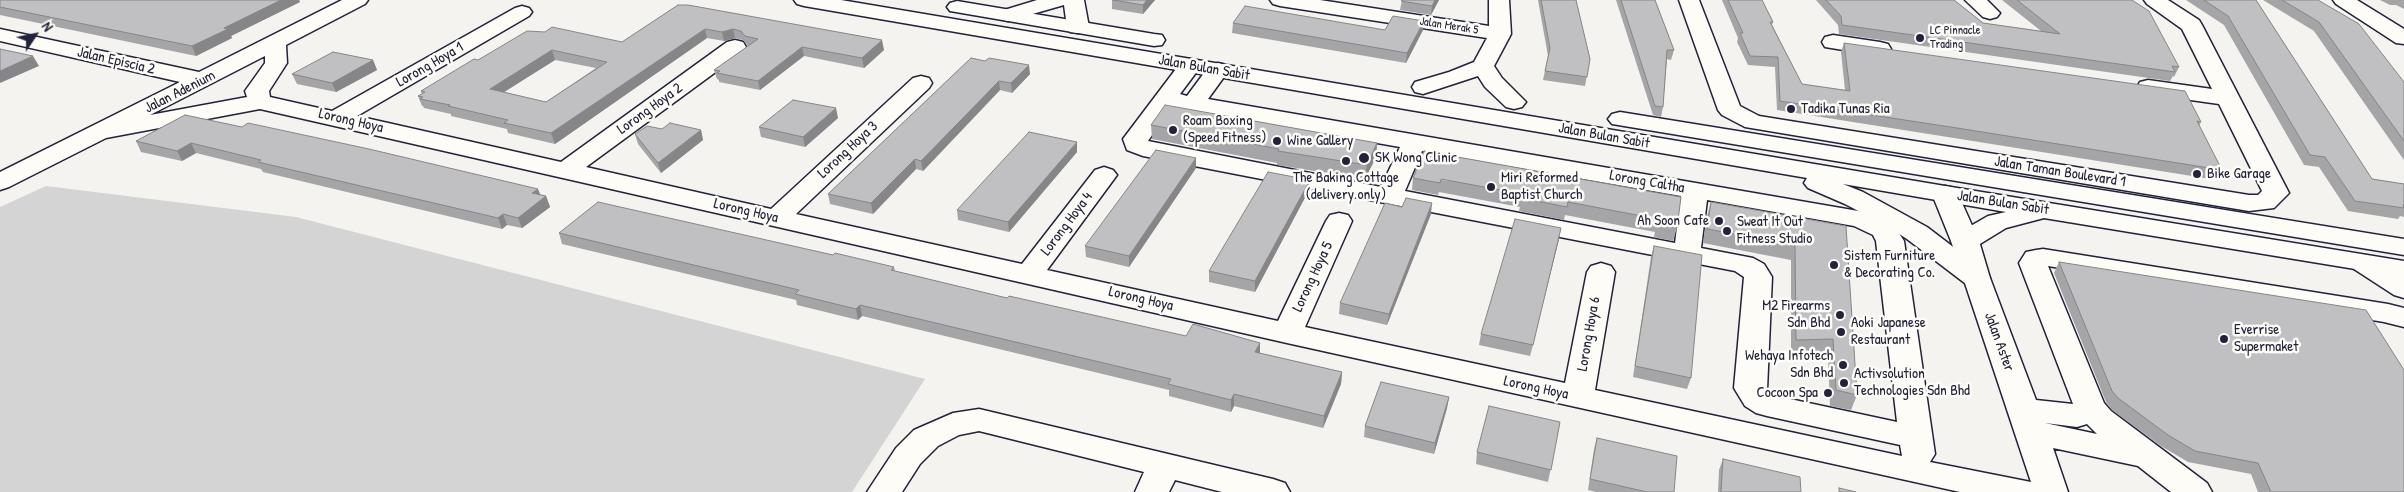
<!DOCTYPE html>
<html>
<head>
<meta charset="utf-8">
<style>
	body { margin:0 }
	#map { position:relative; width:2404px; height:492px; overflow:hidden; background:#f4f3ef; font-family:"Patrick Hand",sans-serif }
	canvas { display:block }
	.north { position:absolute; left:10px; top:10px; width:50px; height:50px; -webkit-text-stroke:4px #fdfcf7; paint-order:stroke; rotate:56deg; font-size:14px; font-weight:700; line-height:20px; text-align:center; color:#22223b }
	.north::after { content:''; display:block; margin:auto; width:18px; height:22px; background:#22223b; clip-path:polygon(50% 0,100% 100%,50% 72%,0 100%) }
</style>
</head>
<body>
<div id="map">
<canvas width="2404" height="492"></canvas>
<div class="north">N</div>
</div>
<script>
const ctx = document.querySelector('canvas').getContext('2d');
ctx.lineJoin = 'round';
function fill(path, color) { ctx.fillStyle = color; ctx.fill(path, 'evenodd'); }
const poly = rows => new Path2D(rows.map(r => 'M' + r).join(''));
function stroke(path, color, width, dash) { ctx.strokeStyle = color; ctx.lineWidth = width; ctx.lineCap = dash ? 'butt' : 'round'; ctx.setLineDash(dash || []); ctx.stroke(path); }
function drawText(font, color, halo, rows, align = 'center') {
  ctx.font = font + ' "Patrick Hand",sans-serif'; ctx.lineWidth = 5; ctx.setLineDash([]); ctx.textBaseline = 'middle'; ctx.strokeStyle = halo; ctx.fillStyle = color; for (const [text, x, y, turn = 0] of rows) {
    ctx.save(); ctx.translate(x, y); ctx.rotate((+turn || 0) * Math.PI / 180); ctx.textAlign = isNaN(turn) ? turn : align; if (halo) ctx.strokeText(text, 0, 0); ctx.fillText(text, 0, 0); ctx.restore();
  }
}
const green = poly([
	[46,186,296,217,925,379,852,492,0,492,0,207]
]);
const minor = poly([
	[342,0,368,0,365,4,286,45,287,63,269,91,270,97,332,111,515,8,522,6,529,8,532,12,529,16,357,116,561,162,727,42,735,40,743,42,746,47,743,52,586,167,771,209,913,78,921,76,929,78,932,83,929,88,796,214,1022,264,1095,170,1104,167,1113,170,1117,175,1047,270,1278,321,1326,221,1330,215,1339,213,1348,215,1352,221,1305,327,1565,383,1587,272,1591,266,1601,263,1611,266,1615,272,1595,390,1902,456,1900,445,1767,416,1756,413,1745,406,1734,388,1744,277,1735,271,1143,156,1127,150,1123,139,1182,61,1190,59,1198,61,1201,66,1180,94,1187,96,1210,65,1218,63,1226,65,1229,70,1208,99,1870,213,1893,224,1904,241,1935,454,1930,462,2031,482,1951,241,1932,194,1936,188,1945,186,1954,188,1958,194,1979,241,1990,278,2036,400,2073,404,2019,263,2026,252,2036,250,2043,249,2388,304,2404,308,2404,327,2384,322,2048,266,2104,403,2111,411,2207,483,2212,492,2171,492,2138,466,2053,448,2068,492,1960,492,1287,343,260,109,106,138,9,187,0,190,0,172,180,82,0,41,0,29,199,72,342,0],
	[265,56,265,63,245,91,247,97,150,115,265,56],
	[1171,107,1400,147,1381,187,1148,141,1171,107],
	[1422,151,1681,196,1675,243,1405,191,1422,151],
	[1707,200,1854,226,1873,235,1876,241,1897,422,1776,396,1767,390,1772,277,1764,264,1753,258,1701,248,1707,200],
	[2045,423,2077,427,2087,424,2097,434,2045,423],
	[1037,0,1084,0,1089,27,1086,32,1078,33,1070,32,1067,27,1064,5,1008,21,1001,19,998,15,1001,11,1037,0],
	[1270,0,1320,0,1489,26,1489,0,1509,0,1511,34,1494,66,1502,78,1526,102,1522,107,1514,109,1506,107,1485,87,1478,76,1423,94,1415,92,1412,87,1415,82,1449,72,1474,62,1487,38,1280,6,1273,4,1270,0],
	[1679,0,1699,0,1740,106,1759,116,2249,195,2258,195,2262,191,2219,104,2148,94,2140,92,2137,87,2140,82,2148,80,2212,89,2182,29,2147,4,2144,0,2168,0,2199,20,2202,25,2289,193,2274,208,2249,211,1745,127,1722,115,1718,110,1679,0],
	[1965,0,1987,0,2000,13,1997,17,1990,19,1983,17,1965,0],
	[2333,0,2357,0,2404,29,2404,44,2396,43,2336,4,2333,0],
	[1833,35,1880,42,1888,44,1891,49,1888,54,1880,56,1825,47,1822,42,1825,37,1833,35],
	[2364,255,2374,257,2404,276,2404,298,2394,295,2354,269,2350,263,2354,257,2364,255],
	[979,409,1273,479,1285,483,1290,492,1222,492,1175,480,1169,492,1135,492,1144,472,979,431,959,435,938,446,920,464,902,492,867,492,896,448,914,430,953,413,979,409]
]);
const major = poly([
	[794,0,841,0,1945,186,2404,261,2404,277,2044,218,2006,228,1975,247,1965,249,1955,247,1951,241,1955,235,1988,216,2006,212,1843,184,1863,192,1927,227,1986,272,1990,278,1986,284,1976,287,1966,284,1907,239,1885,225,1845,204,1808,188,1804,183,1807,178,804,6,797,4,794,0],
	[957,1,1154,34,1162,35,1165,40,1162,45,1154,46,950,11,947,7,950,3,957,1],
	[1620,112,2404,239,2404,255,1612,124,1608,119,1612,114,1620,112]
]);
const wall = poly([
	[0,0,299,0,300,2,231,36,232,38,196,56,0,15],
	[1112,0,1155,0,1143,14,1112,9],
	[1402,0,1439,0,1431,15,1400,10],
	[1538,0,1576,0,1590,59,1585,86,1543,80,1548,56],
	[1616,0,1655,0,1674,50,1671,60,1667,59,1663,107,1661,117,1653,115],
	[1722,0,1762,0,1773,22,1772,25,1802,84,1845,90,1841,52,1844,43,2201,122,2199,126,2222,170,2217,180,1954,138,1777,110,1775,67,1748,65,1737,42,1738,38],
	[1816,0,1954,0,1983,23,2041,31,2002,0,2132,0,2179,67,2174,77,2173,76,2170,81,1839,34,1838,25],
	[2186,0,2256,0,2372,179,2404,184,2404,217,2400,216,2398,219,2348,211,2319,167,2304,165,2224,25],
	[2263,0,2318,0,2404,82,2404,160,2314,31],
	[2380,0,2404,0,2404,9,2396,5,2390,5],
	[678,5,884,50,864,68,804,56,760,90,719,82,719,80,717,79,714,70,748,46,743,40,735,38,724,41,707,38,555,144,508,133,507,129,451,116,451,114,424,108,423,106,422,106,418,96,422,94,421,91,478,60,622,42],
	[555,60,596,68,546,102,504,92],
	[1233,23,1385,30,1423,30,1406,63,1232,33],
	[971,58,1030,74,1012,93,1000,90,923,171,916,169,873,214,830,204,828,194],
	[373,60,377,70,336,92,297,84,292,74],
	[185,115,546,196,550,207,522,228,507,225,502,229,263,172,261,169,196,153,182,161,141,152,136,141],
	[838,118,805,147,761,137,759,127],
	[1151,125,1377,143,1376,157,1365,179,1277,165,1277,163,1152,139],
	[662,129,701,130,703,140,661,173,638,144,635,134],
	[1077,152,1009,232,958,220,957,210],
	[1196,158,1196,168,1129,267,1086,257,1085,246],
	[1413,178,1681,197,1677,228,1673,241,1654,237,1655,232,1565,215,1564,220,1519,211,1520,207,1439,192,1438,195,1412,190],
	[1309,190,1255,292,1209,282,1209,271],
	[1711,202,1846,226,1857,395,1851,410,1830,406,1828,354,1791,355,1791,260,1703,243,1707,216],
	[1431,214,1387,325,1339,314,1340,303],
	[559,233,833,255,894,267,895,271,1007,298,1186,336,1260,343,1260,353,1342,372,1341,384,1323,428,1234,406,1231,412,1169,396,1169,390,862,316,858,320,797,305,796,300,562,244],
	[1559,239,1530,356,1479,345,1481,334],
	[1654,246,1691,378,1687,389,1633,377,1651,257],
	[2059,262,2404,492,2258,492,2251,474,2188,462,2161,446,2112,410,2106,402,2054,273],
	[1449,397,1447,408,1434,454,1364,437,1365,426],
	[1560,422,1548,482,1476,464,1477,452],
	[1597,438,1674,492,1596,492,1588,490,1594,449],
	[1723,459,1801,492,1718,492,1719,470]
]);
const shadedWall = poly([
	[281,0,299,0,300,2,231,36,232,38,196,56,192,46,224,28],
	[1147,0,1155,0,1143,14,1143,5],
	[1435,0,1439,0,1431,15,1432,6],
	[1424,21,1423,30,1406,63,1407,53],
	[705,29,707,38,555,144,551,133],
	[733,29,735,38,724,41,722,32],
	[882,40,884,50,864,68,862,58],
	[802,47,804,56,760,90,758,81],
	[552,50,555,60,493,99,490,89],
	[33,56,39,66,0,83,0,71],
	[373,60,377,70,336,92,332,83],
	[1029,65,1030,74,1012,93,1011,83],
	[999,81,1000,90,923,171,921,161],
	[836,108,838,118,805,147,803,137],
	[701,130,703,140,661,173,658,163],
	[1077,142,1077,152,1009,232,1008,222],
	[191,143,196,153,182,161,177,151],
	[1377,143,1376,157,1365,179,1367,165],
	[1196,158,1196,168,1129,267,1129,256],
	[915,159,916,169,873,214,871,203],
	[1310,180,1309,190,1255,292,1255,281],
	[538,189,542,199,532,193],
	[546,196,550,207,522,228,518,218],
	[1432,203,1431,214,1387,325,1389,314],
	[503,214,507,225,502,229,498,218],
	[1561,228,1559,239,1530,356,1533,345],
	[860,305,862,316,858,320,856,309],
	[1260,343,1260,354,1255,352],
	[1342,372,1341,384,1323,428,1324,416],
	[1234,394,1234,406,1231,412,1231,400],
	[1449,397,1447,408,1434,454,1435,443]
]);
const building = poly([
	[0,0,281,0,224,28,228,29,192,46,0,7,0,0],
	[1113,0,1147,0,1143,5,1113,0],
	[1402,0,1435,0,1432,6,1401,1,1402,0],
	[1541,0,1576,0,1590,59,1587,77,1545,71,1550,48,1541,0],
	[1621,0,1655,0,1674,50,1667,50,1663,107,1655,106,1621,0],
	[1728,0,1762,0,1773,22,1770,22,1802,84,1850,91,1844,43,2185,91,2201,122,2197,121,2222,170,1957,128,1780,101,1778,57,1750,56,1740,33,1743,33,1728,0],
	[1826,0,1954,0,1983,23,2060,34,2017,0,2132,0,2149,11,2179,67,2172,66,2175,72,1842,25,1841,16,1826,0],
	[2204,0,2256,0,2372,179,2404,184,2404,205,2403,205,2404,208,2355,201,2325,157,2310,155,2228,16,2204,0],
	[2282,0,2318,0,2359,24,2404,82,2404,141,2319,22,2282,0],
	[678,5,688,5,882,40,862,58,802,47,758,81,717,73,720,71,714,70,758,39,745,36,741,31,733,29,722,32,705,29,551,133,504,123,508,120,448,106,450,105,420,99,423,97,418,96,425,92,421,91,474,59,478,60,527,31,545,32,552,27,622,42,678,5],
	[552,50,607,62,546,102,490,89,552,50],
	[1245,6,1385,30,1393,16,1424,21,1407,53,1233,23,1245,6],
	[0,49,33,56,0,71,0,49],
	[333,52,373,60,332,83,292,74,333,52],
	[971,58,985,61,989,58,1029,65,1011,83,999,81,921,161,915,159,871,203,828,194,971,58],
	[793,100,836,108,803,137,759,127,793,100],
	[1165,105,1377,143,1367,165,1278,151,1279,149,1151,125,1165,105],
	[185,115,242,127,248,123,369,149,538,189,532,193,546,196,518,218,503,214,498,218,258,162,261,160,191,143,177,151,136,141,185,115],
	[670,123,701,130,658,163,635,134,647,126,662,129,670,123],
	[1029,132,1077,142,1008,222,957,210,1029,132],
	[1156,150,1196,158,1129,256,1085,246,1156,150],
	[1424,151,1681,197,1677,228,1657,224,1658,219,1568,202,1567,207,1521,198,1522,194,1441,179,1440,183,1413,178,1424,151],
	[1268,172,1310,180,1255,281,1209,271,1268,172],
	[1406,198,1432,203,1389,314,1340,303,1385,203,1402,207,1406,198],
	[598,202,833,255,835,253,894,267,891,270,1007,298,1009,296,1186,336,1193,324,1260,343,1255,352,1342,372,1324,416,1234,394,1231,400,1168,384,1171,379,860,305,856,309,795,294,799,290,559,233,598,202],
	[1711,202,1846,226,1857,395,1836,390,1833,339,1796,340,1795,245,1707,229,1711,202],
	[1515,219,1561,228,1533,345,1481,334,1515,219],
	[1654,246,1702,255,1691,378,1635,366,1654,246],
	[2059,262,2366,310,2404,370,2404,492,2271,492,2258,463,2195,451,2168,435,2118,398,2112,391,2059,262],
	[1381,382,1449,397,1435,443,1365,426,1381,382],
	[1489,406,1560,422,1551,470,1477,452,1489,406],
	[1597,438,1677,456,1674,492,1647,492,1590,479,1597,438],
	[1723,459,1800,477,1801,492,1721,492,1723,459],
	[1839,488,1856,492,1839,492,1839,488]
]);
const markers = [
	[1920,38,5,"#22223b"],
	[1791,109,5,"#22223b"],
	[1173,130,5,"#22223b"],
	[1277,141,5,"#22223b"],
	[1364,158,6,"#22223b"],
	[1346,161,5,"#22223b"],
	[2197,174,5,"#22223b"],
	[1491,187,5,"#22223b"],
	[1719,221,5,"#22223b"],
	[1727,231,5,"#22223b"],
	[1834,265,5,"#22223b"],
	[1840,315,5,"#22223b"],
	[1841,332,5,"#22223b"],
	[2224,339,5,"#22223b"],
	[1843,365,5,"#22223b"],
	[1844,383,5,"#22223b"],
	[1828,393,5,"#22223b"]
];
const farStreetnames = [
	["Jalan Merak 5",1449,26,9]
];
const farPoinames = [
	["LC Pinnacle",1930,31],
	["Trading",1930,45]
];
const streetNames = [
	["Jalan Episcia 2",116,61,13],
	["Lorong Hoya 1",430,65,-30],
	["Jalan Bulan Sabit",1204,68,10],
	["Jalan Adenium",180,92,-27],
	["Lorong Hoya 2",650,109,-36],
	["Lorong Hoya",351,121,13],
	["Jalan Bulan Sabit",1604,136,10],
	["Lorong Hoya 3",848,150,-43],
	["Jalan Taman Boulevard 1",2060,172,9],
	["Lorong Caltha",1647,182,10],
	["Jalan Bulan Sabit",2003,203,9],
	["Lorong Hoya",746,211,13],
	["Lorong Hoya 4",1067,224,-53],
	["Lorong Hoya 5",1313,277,-65],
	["Lorong Hoya",1141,299,13],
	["Lorong Hoya 6",1589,334,-80],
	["Jalan Aster",1999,342,70],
	["Lorong Hoya",1536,388,12]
];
const poiNames = [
	["Tadika Tunas Ria",1801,109],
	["Roam Boxing",1183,121],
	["(Speed Fitness)",1183,138],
	["Wine Gallery",1287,141],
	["SK Wong Clinic",1375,158],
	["Bike Garage",2207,174],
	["The Baking Cottage",1346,178,"center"],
	["(delivery only)",1346,195,"center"],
	["Miri Reformed",1501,178],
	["Baptist Church",1501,195],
	["Ah Soon Cafe",1709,221,"right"],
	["Sweat It Out",1737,222],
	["Fitness Studio",1737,239],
	["Sistem Furniture",1844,256],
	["& Decorating Co.",1844,273],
	["M2 Firearms",1830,306,"right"],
	["Sdn Bhd",1830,323,"right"],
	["Aoki Japanese",1851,323],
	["Restaurant",1851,340],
	["Everrise",2234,330],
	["Supermaket",2234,347],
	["Wehaya Infotech",1833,356,"right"],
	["Sdn Bhd",1833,373,"right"],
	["Activsolution",1854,374],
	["Technologies Sdn Bhd",1854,391],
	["Cocoon Spa",1818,393,"right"]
];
fill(green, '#d5d4d5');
stroke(minor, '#22223b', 3);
stroke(major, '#22223b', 3);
fill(minor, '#fdfcf7');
fill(major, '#fdfcf7');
fill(wall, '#a5a4a7');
fill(shadedWall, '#868688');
fill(building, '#c0bfc2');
stroke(building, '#868688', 1);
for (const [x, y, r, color] of markers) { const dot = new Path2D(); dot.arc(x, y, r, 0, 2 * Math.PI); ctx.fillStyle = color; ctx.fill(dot); stroke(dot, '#fdfcf7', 2); }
drawText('12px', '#22223b', '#fdfcf7', farStreetnames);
drawText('12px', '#22223b', '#fdfcf7', farPoinames, 'left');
drawText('15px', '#22223b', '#fdfcf7', streetNames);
drawText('15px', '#22223b', '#fdfcf7', poiNames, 'left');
</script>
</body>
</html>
